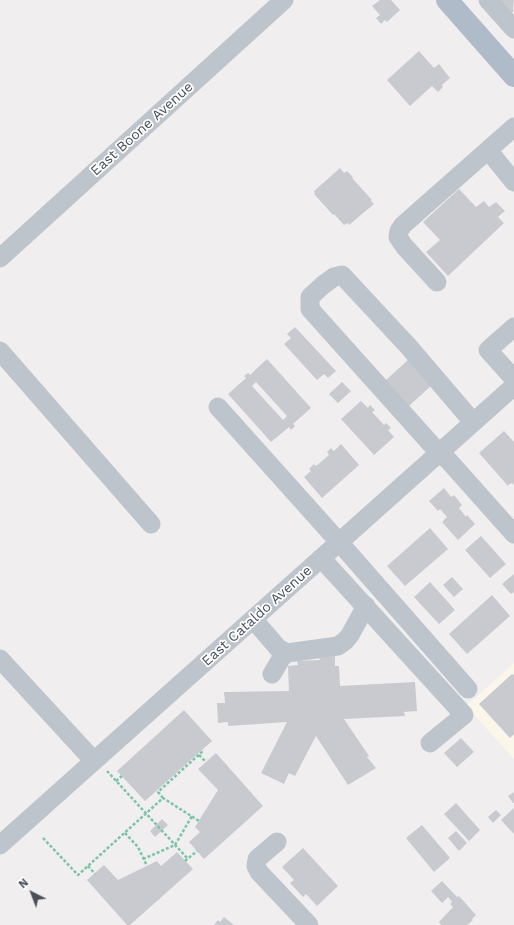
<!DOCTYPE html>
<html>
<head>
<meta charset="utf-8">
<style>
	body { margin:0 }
	#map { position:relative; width:514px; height:925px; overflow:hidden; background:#f0eeee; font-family:"Work Sans",sans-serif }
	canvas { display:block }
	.north { position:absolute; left:12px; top:873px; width:40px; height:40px; -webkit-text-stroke:3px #fff; paint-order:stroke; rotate:318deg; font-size:11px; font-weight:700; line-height:16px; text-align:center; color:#484f59 }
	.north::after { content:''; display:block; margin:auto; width:14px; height:18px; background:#484f59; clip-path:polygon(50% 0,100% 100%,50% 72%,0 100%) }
</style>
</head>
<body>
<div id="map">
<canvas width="514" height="925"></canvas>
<div class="north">N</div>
</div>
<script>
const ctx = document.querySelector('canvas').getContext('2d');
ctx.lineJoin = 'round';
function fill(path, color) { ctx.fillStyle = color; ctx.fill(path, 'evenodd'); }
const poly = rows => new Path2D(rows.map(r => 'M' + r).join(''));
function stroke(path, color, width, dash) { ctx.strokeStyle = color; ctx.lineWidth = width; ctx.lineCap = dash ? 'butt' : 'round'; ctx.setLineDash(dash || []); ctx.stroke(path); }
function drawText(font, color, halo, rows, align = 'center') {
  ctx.font = font + ' "Work Sans",sans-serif'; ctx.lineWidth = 3.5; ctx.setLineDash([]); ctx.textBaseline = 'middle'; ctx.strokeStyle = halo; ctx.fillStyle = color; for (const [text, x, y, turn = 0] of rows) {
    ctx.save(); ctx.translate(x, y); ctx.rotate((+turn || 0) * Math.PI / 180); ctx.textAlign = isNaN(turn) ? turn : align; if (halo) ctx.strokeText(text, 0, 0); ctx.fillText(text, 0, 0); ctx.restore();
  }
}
const commercial = poly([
	[514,663,514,759,466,706]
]);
const building = poly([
	[380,0,391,0,400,10,387,22,385,20,381,24,376,18,380,15,372,6],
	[493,0,514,0,513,9,514,11,509,15],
	[419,51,434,68,439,64,450,78,442,85,443,87,438,92,432,86,410,106,387,80],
	[340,168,344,173,347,171,353,177,352,178,372,200,371,201,374,204,349,225,348,223,344,225,334,214,333,215,314,194,315,193,314,191],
	[459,189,476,207,484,201,489,207,496,202,505,211,498,217,504,223,448,276,426,252,440,240,423,222],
	[295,327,336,371,328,378,324,374,317,380,284,344,291,338,287,334],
	[267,359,311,408,293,424,295,426,291,430,289,427,271,442,228,394,246,378,244,376,248,373,250,375],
	[256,382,287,416,283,420,252,386],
	[409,359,432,385,409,406,386,380],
	[342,382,351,391,338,403,329,394],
	[361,401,368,408,370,405,375,410,372,412,384,425,386,423,391,428,388,430,394,437,374,455,341,419],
	[504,431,514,442,514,485,512,483,510,484,509,484,508,486,479,453],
	[341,444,359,465,322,498,304,477,311,471,309,469,314,464,316,466,329,455,327,452,331,448,334,451],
	[444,488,451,497,454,495,462,505,459,508,466,517,467,515,475,524,458,540,442,522,447,517,440,509,438,511,429,501],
	[430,528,448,549,405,586,387,566],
	[481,536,506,564,490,578,465,550],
	[514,574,514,594,513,592,511,594,502,584],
	[452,577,463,589,454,597,443,585],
	[430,582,455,610,439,624,414,597],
	[492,595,510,616,467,654,449,634],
	[335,656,335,666,339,666,340,686,415,682,417,711,404,712,405,716,344,719,369,756,367,757,376,768,348,785,316,736,295,776,289,773,284,784,261,773,287,722,228,726,228,722,218,723,217,703,225,703,224,692,289,691,288,666,298,665,297,661,320,660,319,658],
	[512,674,514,675,514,734,510,738,479,704],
	[184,710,212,741,145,801,117,771],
	[461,738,474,752,457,767,444,753],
	[216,753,263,806,204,859,189,842,200,832,195,827,218,790,198,769],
	[514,792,514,803,513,803,508,796],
	[456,803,480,830,469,841,444,814],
	[514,808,514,834,501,820],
	[496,810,501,815,493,823,488,817],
	[162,819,168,825,155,837,150,831],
	[422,825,450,858,434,872,406,838],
	[456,831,467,843,459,851,448,838],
	[303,848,338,886,317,906,306,894,303,897,290,883,294,880,282,867],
	[177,852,193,869,130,925,127,925,87,880,104,865,118,880,157,861,161,866],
	[442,881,457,897,459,896,476,915,472,919,473,920,467,925,441,925,439,922,453,907,450,904,452,902,448,897,442,903,431,891],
	[224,917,234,925,214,925,218,920,220,922]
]);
const path = poly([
	[199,755,206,762],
	[107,771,188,859],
	[116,781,122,776],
	[163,798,158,792,204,750],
	[125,833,138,847,147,866],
	[43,838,78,875,163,798,199,821],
	[143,859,175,845,192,816],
	[185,861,197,851],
	[88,866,95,874]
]);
const minor = poly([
	[488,0,514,29],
	[488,150,514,182],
	[0,258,284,0],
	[437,282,404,246,398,237,399,231,403,225,514,127],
	[514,327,488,350,514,379],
	[0,351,151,524],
	[218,407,339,542,468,689],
	[473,422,409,347,342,275,334,277,323,285,310,297,310,309,439,453,448,460,514,534],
	[321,558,464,715,430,743],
	[253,619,278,648,287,653],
	[0,659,94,761],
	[272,674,282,657,287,653,338,646,345,641,350,635,366,606],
	[277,842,257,859,256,866,259,872,309,925],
	[0,845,514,386]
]);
const major = poly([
	[447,0,514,76]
]);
const streetNames = [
	["East Boone Avenue",142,129,-42],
	["East Cataldo Avenue",257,616,-42]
];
fill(commercial, '#faf6e9');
fill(building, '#c9cad0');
stroke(path, '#7cc4a7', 2.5, [3, 2]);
stroke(minor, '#bec4cb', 19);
stroke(major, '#b0bbca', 22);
drawText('14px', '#484f59', '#fff', streetNames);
</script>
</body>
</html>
